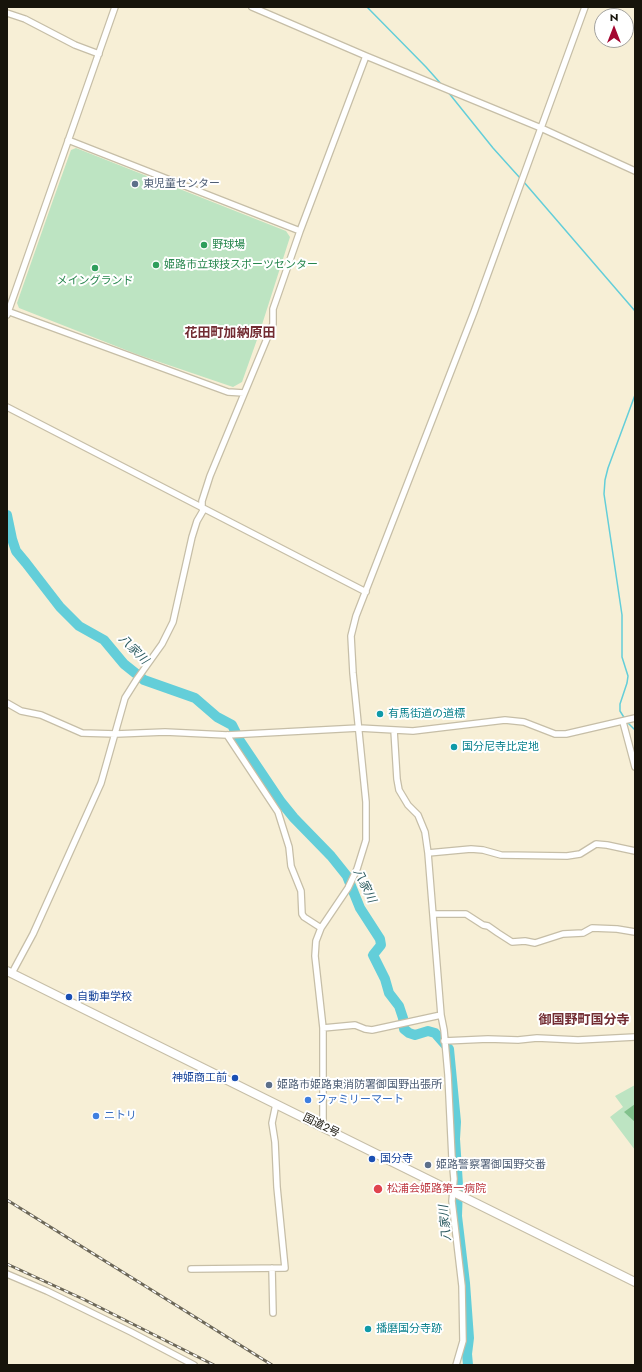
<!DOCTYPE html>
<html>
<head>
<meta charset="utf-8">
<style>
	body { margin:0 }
	#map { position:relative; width:642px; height:1372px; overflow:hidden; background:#f7efd6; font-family:Jost,sans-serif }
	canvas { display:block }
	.frame { position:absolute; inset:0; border:8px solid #17140b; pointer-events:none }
	.north { position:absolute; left:594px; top:8px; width:40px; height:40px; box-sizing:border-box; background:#fff; border:1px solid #a2a19d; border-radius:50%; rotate:0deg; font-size:11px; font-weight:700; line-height:16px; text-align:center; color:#17140b }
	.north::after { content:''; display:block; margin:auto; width:14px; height:18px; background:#a40630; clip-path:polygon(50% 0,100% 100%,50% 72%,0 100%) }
</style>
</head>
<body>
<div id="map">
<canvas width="642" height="1372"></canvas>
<div class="frame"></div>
<div class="north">N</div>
</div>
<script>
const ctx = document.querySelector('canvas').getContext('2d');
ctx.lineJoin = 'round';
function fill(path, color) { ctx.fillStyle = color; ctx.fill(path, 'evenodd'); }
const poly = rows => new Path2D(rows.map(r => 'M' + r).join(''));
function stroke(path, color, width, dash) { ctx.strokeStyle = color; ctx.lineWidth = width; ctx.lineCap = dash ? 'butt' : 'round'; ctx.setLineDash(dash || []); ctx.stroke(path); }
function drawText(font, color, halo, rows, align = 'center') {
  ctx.font = font + ' Jost,"Noto Sans JP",sans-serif'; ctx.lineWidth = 4; ctx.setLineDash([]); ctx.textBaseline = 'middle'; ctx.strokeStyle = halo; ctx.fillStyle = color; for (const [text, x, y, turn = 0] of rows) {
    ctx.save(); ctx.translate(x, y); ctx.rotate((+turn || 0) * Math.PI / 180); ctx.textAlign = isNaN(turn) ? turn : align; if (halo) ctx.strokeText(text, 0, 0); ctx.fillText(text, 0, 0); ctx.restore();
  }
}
const green = poly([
	[76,148,286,231,290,237,259,334,242,382,233,387,136,354,19,308,17,303,52,203,71,150],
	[635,1085,635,1150,610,1117,623,1107,615,1096]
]);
const forest = poly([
	[635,1104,635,1122,624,1112]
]);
const stream = poly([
	[367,7,426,67,442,85],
	[448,92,493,148,520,178],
	[523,181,635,311],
	[625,719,620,711,620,704,627,683,628,676,622,657,622,615,604,494,605,480,608,468,635,395],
	[627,722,635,730]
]);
const river = poly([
	[7,515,12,539,16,551,26,563,60,607,79,626,104,640,124,664,144,680,195,698,217,717,232,725,240,741,281,802,294,818,331,856,347,876,360,908,380,939,381,945,373,955,385,979,389,993,399,1006,403,1018,404,1029,409,1033,415,1035,428,1031,435,1033,449,1049,456,1122,455,1139,458,1185,457,1216,465,1283,469,1338,467,1354,468,1365]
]);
const minor = poly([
	[252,7,366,56,541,128,635,171],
	[7,13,25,19,75,45,99,54],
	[68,140,300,231],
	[7,311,228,392,244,393],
	[7,315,115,7],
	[7,407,366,592],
	[202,508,202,501,210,476,273,324,273,309,300,231,366,56],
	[7,703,21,711,41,715,82,733,116,734,165,732,227,735,359,728,413,731,505,720,524,722,555,734,566,734,635,718],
	[623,722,635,767],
	[394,730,397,779,399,790,408,805,418,815,425,832,428,853,441,1015,444,1030,448,1075,452,1158,454,1179,452,1201,462,1286,463,1341,456,1365],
	[227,735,278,812,289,847,291,866,301,891,302,914,304,917,321,928],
	[428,853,471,849,483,850,501,855,567,856,580,854,596,844,607,845,635,851],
	[433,914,466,914,483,925,488,926,498,933,512,942,525,941,535,943,563,934,583,933,592,928,617,929,635,932],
	[12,973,33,934,101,783,125,698,137,679,162,644,173,622,192,537,197,521,204,509],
	[323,1028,355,1025,365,1029,372,1030,441,1015],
	[444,1041,488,1039,518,1040,537,1038,578,1040,635,1037],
	[323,1127,323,1028,315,956,316,941,321,928,348,888,357,869,366,840,366,802,353,673,351,636,356,616,474,312,585,7],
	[272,1268,273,1313],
	[191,1269,285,1268,277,1187,275,1142,272,1123,276,1104],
	[7,1274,47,1291,131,1332,194,1365]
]);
const highway = poly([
	[7,971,635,1282]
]);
const rail = poly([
	[7,1200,272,1365],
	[7,1264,83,1299,214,1365]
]);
const markers = [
	[135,184,4,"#5c6f8a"],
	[204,245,4,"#2e9e5b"],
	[156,265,4,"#2e9e5b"],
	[95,268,4,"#2e9e5b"],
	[380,714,4,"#0f9aa8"],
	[454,747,4,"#0f9aa8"],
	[69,997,4,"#1a4fb4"],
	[235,1078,4,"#1a4fb4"],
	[269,1085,4,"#5c6f8a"],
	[308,1100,4,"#3f7fe0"],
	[96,1116,4,"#3f7fe0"],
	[372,1159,4,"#1a4fb4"],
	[428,1165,4,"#5c6f8a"],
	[378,1189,5,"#e0444e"],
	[368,1329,4,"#0f9aa8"]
];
const serviceNames = [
	["東児童センター",143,184],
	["姫路市姫路東消防署御国野出張所",277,1085],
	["姫路警察署御国野交番",436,1165]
];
const leisureNames = [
	["野球場",212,245],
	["姫路市立球技スポーツセンター",164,265],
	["メイングランド",95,281,"center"]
];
const cultureNames = [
	["有馬街道の道標",388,714],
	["国分尼寺比定地",462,747],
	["播磨国分寺跡",376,1329]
];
const transitNames = [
	["自動車学校",77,997],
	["神姫商工前",227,1078,"right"],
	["国分寺",380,1159]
];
const shopNames = [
	["ファミリーマート",316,1100],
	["ニトリ",104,1116]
];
const streetNames = [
	["国道2号",321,1126,26]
];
const healthNames = [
	["松浦会姫路第一病院",387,1189]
];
const waterNames = [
	["八家川",133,650,45],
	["八家川",364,886,64],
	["八家川",446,1223,-95]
];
const quarterNames = [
	["花田町加納原田",230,334],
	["御国野町国分寺",584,1021]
];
fill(green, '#bde4c2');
fill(forest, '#82c18c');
stroke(stream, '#63ced9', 1.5);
stroke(river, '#63ced9', 10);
stroke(minor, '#c6bea7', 8);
stroke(highway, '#c6bea7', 10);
stroke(minor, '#fff', 5.5);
stroke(highway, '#fff', 8);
stroke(rail, '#6c6758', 3);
stroke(rail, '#fff', 1.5, [4.5]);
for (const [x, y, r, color] of markers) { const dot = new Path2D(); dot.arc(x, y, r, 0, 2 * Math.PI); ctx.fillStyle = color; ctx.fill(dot); stroke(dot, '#fff', 1.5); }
drawText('11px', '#4e5e75', '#fff', serviceNames, 'left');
drawText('11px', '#27864d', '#fff', leisureNames, 'left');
drawText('11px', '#0d838f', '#fff', cultureNames, 'left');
drawText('11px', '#164399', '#fff', transitNames, 'left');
drawText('11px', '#366cbe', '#fff', shopNames, 'left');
drawText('11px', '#17140b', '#fff', streetNames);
drawText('11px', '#be3a42', '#fff', healthNames, 'left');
drawText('italic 12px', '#2d5c61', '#fff', waterNames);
drawText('bold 13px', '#722c32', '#fff', quarterNames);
</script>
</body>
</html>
